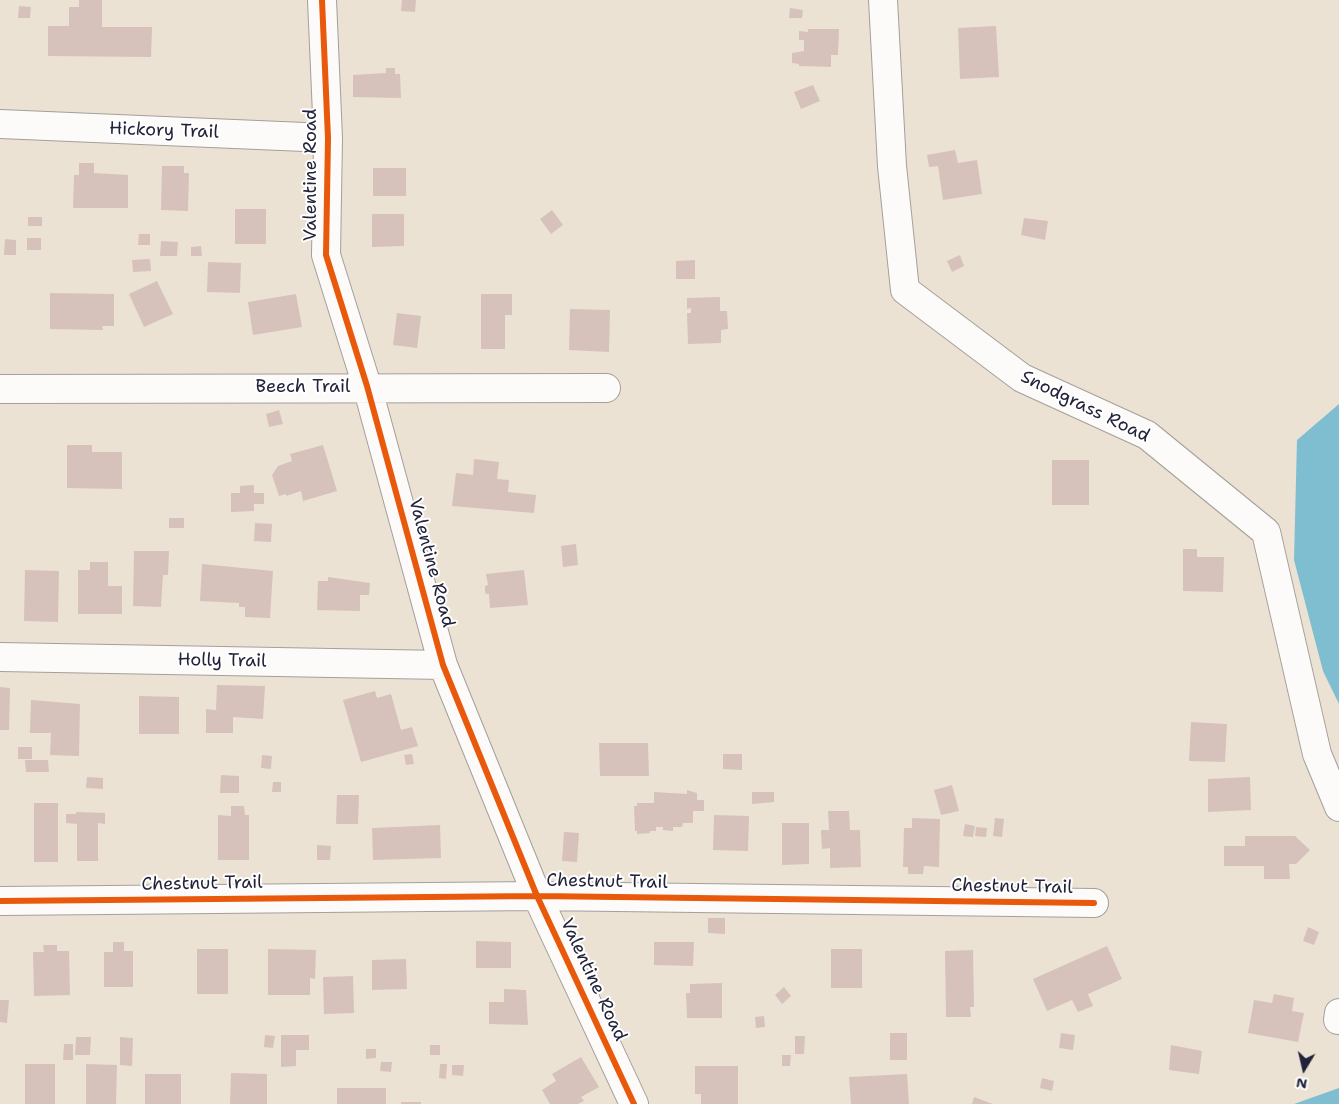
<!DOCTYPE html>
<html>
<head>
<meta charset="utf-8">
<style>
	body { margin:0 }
	#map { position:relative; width:1339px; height:1104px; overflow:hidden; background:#ebe2d4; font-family:"Shantell Sans",sans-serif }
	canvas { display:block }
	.north { position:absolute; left:1279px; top:1044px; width:50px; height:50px; -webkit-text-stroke:4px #fff; paint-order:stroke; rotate:189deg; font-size:14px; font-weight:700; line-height:20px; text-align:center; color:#22223b }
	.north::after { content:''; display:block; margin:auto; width:18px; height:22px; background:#22223b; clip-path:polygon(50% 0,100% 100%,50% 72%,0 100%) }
</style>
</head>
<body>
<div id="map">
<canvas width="1339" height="1104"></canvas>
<div class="north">N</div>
</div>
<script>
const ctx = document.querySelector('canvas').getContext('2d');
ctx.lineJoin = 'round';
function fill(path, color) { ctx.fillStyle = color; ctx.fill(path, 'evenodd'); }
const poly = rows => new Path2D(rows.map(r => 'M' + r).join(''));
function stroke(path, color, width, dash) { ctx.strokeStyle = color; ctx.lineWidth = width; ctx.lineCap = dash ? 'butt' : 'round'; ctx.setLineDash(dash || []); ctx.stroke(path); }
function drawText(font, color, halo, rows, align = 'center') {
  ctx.font = font + ' "Shantell Sans",sans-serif'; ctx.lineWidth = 4; ctx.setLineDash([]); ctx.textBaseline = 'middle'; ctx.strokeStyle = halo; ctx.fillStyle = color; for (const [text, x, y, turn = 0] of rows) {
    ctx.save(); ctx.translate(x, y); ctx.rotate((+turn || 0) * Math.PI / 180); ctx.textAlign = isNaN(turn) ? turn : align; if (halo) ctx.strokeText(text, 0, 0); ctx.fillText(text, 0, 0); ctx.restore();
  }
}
const water = poly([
	[1339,404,1339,704,1323,671,1294,560,1297,440],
	[1339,1088,1339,1104,1294,1104]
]);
const building = poly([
	[79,0,102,0,102,27,152,27,151,57,48,56,48,26,69,26,69,7,79,7],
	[402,0,416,0,415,12,401,11],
	[19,6,31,7,30,18,18,18],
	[790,8,803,10,802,18,789,18],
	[996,26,999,77,960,79,958,28],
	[808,29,839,29,838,55,831,55,831,67,799,66,799,64,792,63,792,53,804,51,804,40,799,40,799,31,808,32],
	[386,68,395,68,395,74,400,74,401,98,353,97,353,75,386,73],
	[813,85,820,101,801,109,794,92],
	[955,150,958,163,977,160,982,194,943,200,938,166,929,167,927,155],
	[79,163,94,163,94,173,128,175,128,208,73,208,74,175,79,175],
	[162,166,184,166,184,173,189,173,188,211,161,210],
	[373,168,406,168,406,196,373,196],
	[235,209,266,209,266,244,235,244],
	[552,210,563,225,551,234,540,219],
	[372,214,404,214,404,246,372,247],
	[28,217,42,217,42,226,28,226],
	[1024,218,1048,221,1045,240,1021,235],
	[139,234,150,234,150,245,138,245],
	[27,238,41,238,41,250,27,250],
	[5,239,16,240,16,255,4,255],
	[161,241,178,242,177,256,160,256],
	[201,246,202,256,191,256,191,247],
	[960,255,964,266,952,272,947,261],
	[150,259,151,271,133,272,132,260],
	[695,260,695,279,676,279,676,261],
	[208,262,241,263,240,293,207,292],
	[157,281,173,314,144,327,129,294],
	[50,293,114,294,114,326,102,326,103,330,50,329],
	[296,294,302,327,253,335,248,302],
	[481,294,512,294,512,315,505,315,505,349,481,349],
	[720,297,720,311,727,311,728,329,721,330,721,343,688,344,687,313,691,313,691,308,687,309,687,298],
	[570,309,610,310,609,352,569,350],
	[397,313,421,316,417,348,393,345],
	[279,410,283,424,269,427,266,414],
	[67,445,92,445,92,452,122,452,122,489,67,488],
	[323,445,337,491,303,501,301,491,286,496,286,494,279,496,272,475,278,466,292,461,290,454],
	[474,459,499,462,497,479,509,480,508,492,536,495,534,513,452,506,456,473,473,475],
	[1052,460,1089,460,1089,505,1052,505],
	[254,485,254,493,264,493,264,504,254,504,254,511,231,512,231,493,240,493,240,486],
	[169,518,184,518,184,528,169,528],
	[255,523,272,524,271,542,254,541],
	[576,544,578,565,563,567,561,546],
	[1183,549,1197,549,1197,557,1224,557,1223,592,1183,591],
	[134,551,169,551,168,575,163,575,161,607,133,606],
	[90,562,108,562,108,586,122,586,122,614,78,614,78,570,90,570],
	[202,564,273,571,270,618,245,617,245,607,239,607,239,603,200,601],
	[25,570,59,571,58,622,24,621],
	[524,570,528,605,490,608,489,594,486,594,485,591,485,586,488,585,486,574],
	[328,577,370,583,369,595,360,595,360,611,317,610,318,581,328,581],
	[217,685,265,686,263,719,233,717,233,733,206,733,206,709,216,710],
	[0,687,10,688,9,730,0,730],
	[375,691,377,698,391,694,401,730,412,727,418,746,361,762,343,700],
	[139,696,179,697,179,734,139,734],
	[31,700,80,704,79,756,50,755,51,733,30,733],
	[1191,722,1227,724,1225,762,1189,761],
	[599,743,648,743,649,776,600,776],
	[18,747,32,747,32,759,18,759],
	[412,754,414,764,406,765,404,755],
	[723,754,742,754,742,770,723,769],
	[262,755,272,756,271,769,261,768],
	[25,760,48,760,49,772,26,772],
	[221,775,239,776,239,793,220,793],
	[87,777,103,778,103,789,86,788],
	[1250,777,1251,810,1208,812,1208,779],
	[273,782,281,782,281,792,272,792],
	[952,785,959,811,941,815,934,790],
	[687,790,697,793,697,800,704,800,704,811,693,811,693,823,683,823,682,827,673,827,673,831,663,830,663,827,656,827,656,831,650,831,650,833,637,834,637,831,635,831,634,806,637,806,637,803,654,803,654,792,687,794],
	[752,792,774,792,774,802,752,804],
	[337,795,359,795,358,824,336,824],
	[34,803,58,803,58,862,34,862],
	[231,806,244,806,245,815,249,815,249,860,218,860,218,815,231,816],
	[828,811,849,811,850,830,860,830,861,867,830,868,830,848,822,849,821,833,821,830,829,830],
	[76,812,105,813,105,824,98,823,98,861,77,861,77,824,66,823,66,814,76,814],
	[714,815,749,816,748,851,713,850],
	[912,818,940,819,939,867,924,866,923,874,908,874,908,867,903,867,904,828,912,828],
	[995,818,1004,819,1002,837,993,836],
	[782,823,809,823,809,864,782,865],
	[965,824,975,826,973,837,963,836],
	[440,825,441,858,373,860,372,828],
	[976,827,987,828,986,837,975,836],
	[564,832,579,833,577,862,562,861],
	[1245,836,1295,836,1310,850,1296,864,1289,864,1290,879,1264,879,1264,866,1224,866,1224,846,1245,846],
	[317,845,331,846,330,860,317,860],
	[708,918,725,918,725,934,708,933],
	[1308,927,1319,932,1314,945,1303,941],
	[476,941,511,942,511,968,476,968],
	[113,942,124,942,124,951,133,951,133,987,104,987,104,952,113,952],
	[654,942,694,942,693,966,654,965],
	[43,945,57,945,57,951,69,951,70,995,34,996,33,952,44,952],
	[1107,946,1122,979,1088,994,1093,1006,1078,1012,1072,1000,1047,1011,1033,979],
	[197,949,228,949,228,994,197,994],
	[268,949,316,950,315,979,310,978,310,995,268,995],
	[831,949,862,949,862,988,831,988],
	[973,950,974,1007,970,1007,971,1017,946,1017,945,951],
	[406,959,407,989,372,990,372,960],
	[353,976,354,1013,324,1014,323,977],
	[722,983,722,1018,687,1018,686,993,690,993,690,984],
	[784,987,791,996,782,1004,775,995],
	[504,989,526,990,528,1025,489,1024,489,1002,504,1002],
	[1274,994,1294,998,1292,1011,1304,1013,1298,1042,1248,1033,1254,1000,1272,1003],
	[0,1000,9,1000,7,1023,0,1022],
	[764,1016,765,1027,756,1028,755,1017],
	[890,1033,907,1033,907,1060,890,1060],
	[1061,1033,1075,1035,1073,1050,1059,1048],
	[265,1035,275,1036,273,1048,264,1047],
	[281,1035,309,1035,309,1050,296,1050,296,1066,281,1067],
	[795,1036,805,1036,804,1054,795,1054],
	[76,1037,91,1037,90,1055,75,1055],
	[120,1037,133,1038,132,1066,120,1065],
	[64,1044,73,1044,73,1060,63,1060],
	[430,1045,440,1045,440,1055,430,1055],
	[1171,1045,1202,1051,1199,1074,1169,1070],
	[366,1049,376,1049,376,1058,366,1059],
	[782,1055,791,1055,790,1066,782,1066],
	[581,1057,599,1087,581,1097,584,1101,578,1104,550,1104,542,1090,556,1081,552,1074],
	[381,1062,392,1062,391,1072,380,1071],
	[25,1064,55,1064,55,1104,25,1104],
	[86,1064,117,1065,116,1104,86,1104],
	[440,1064,447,1064,446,1079,439,1078],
	[452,1065,464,1065,463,1076,452,1075],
	[695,1066,738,1066,738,1104,701,1104,701,1094,695,1094],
	[231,1073,267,1074,267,1104,230,1104],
	[145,1074,181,1074,181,1104,145,1104],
	[907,1074,909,1104,851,1104,849,1077],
	[1042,1078,1054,1081,1052,1091,1040,1088],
	[337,1088,386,1088,386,1104,337,1104],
	[974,1097,993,1104,972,1104],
	[401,1102,421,1102,421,1104,401,1104]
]);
const minor = poly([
	[322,0,328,138,326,255,367,386,443,665,537,896,634,1104],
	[883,0,892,166,905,290,1022,378,1147,435,1266,532,1317,754,1339,807],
	[0,124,328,138],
	[0,389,606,388],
	[0,657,443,665],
	[0,901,537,896,1094,903],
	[1338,1020,1339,1013]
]);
const cycleway = poly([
	[322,0,328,138,326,255,367,386,443,665,537,896,634,1104],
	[0,901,537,896,1094,903]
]);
const streetNames = [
	["Hickory Trail",164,131,2],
	["Valentine Road",311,175,-90],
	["Beech Trail",303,387],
	["Snodgrass Road",1085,407,26],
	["Valentine Road",431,563,75],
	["Holly Trail",222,661,1],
	["Chestnut Trail",607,882,1],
	["Chestnut Trail",202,884,-1],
	["Chestnut Trail",1012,887,1],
	["Valentine Road",593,980,65]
];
fill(water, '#7ebed0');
fill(building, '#d6c2bb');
stroke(minor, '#a49f9a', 30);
stroke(minor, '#fcfbf9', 28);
stroke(cycleway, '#e8590c', 6);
drawText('18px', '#22223b', '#fff', streetNames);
</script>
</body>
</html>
